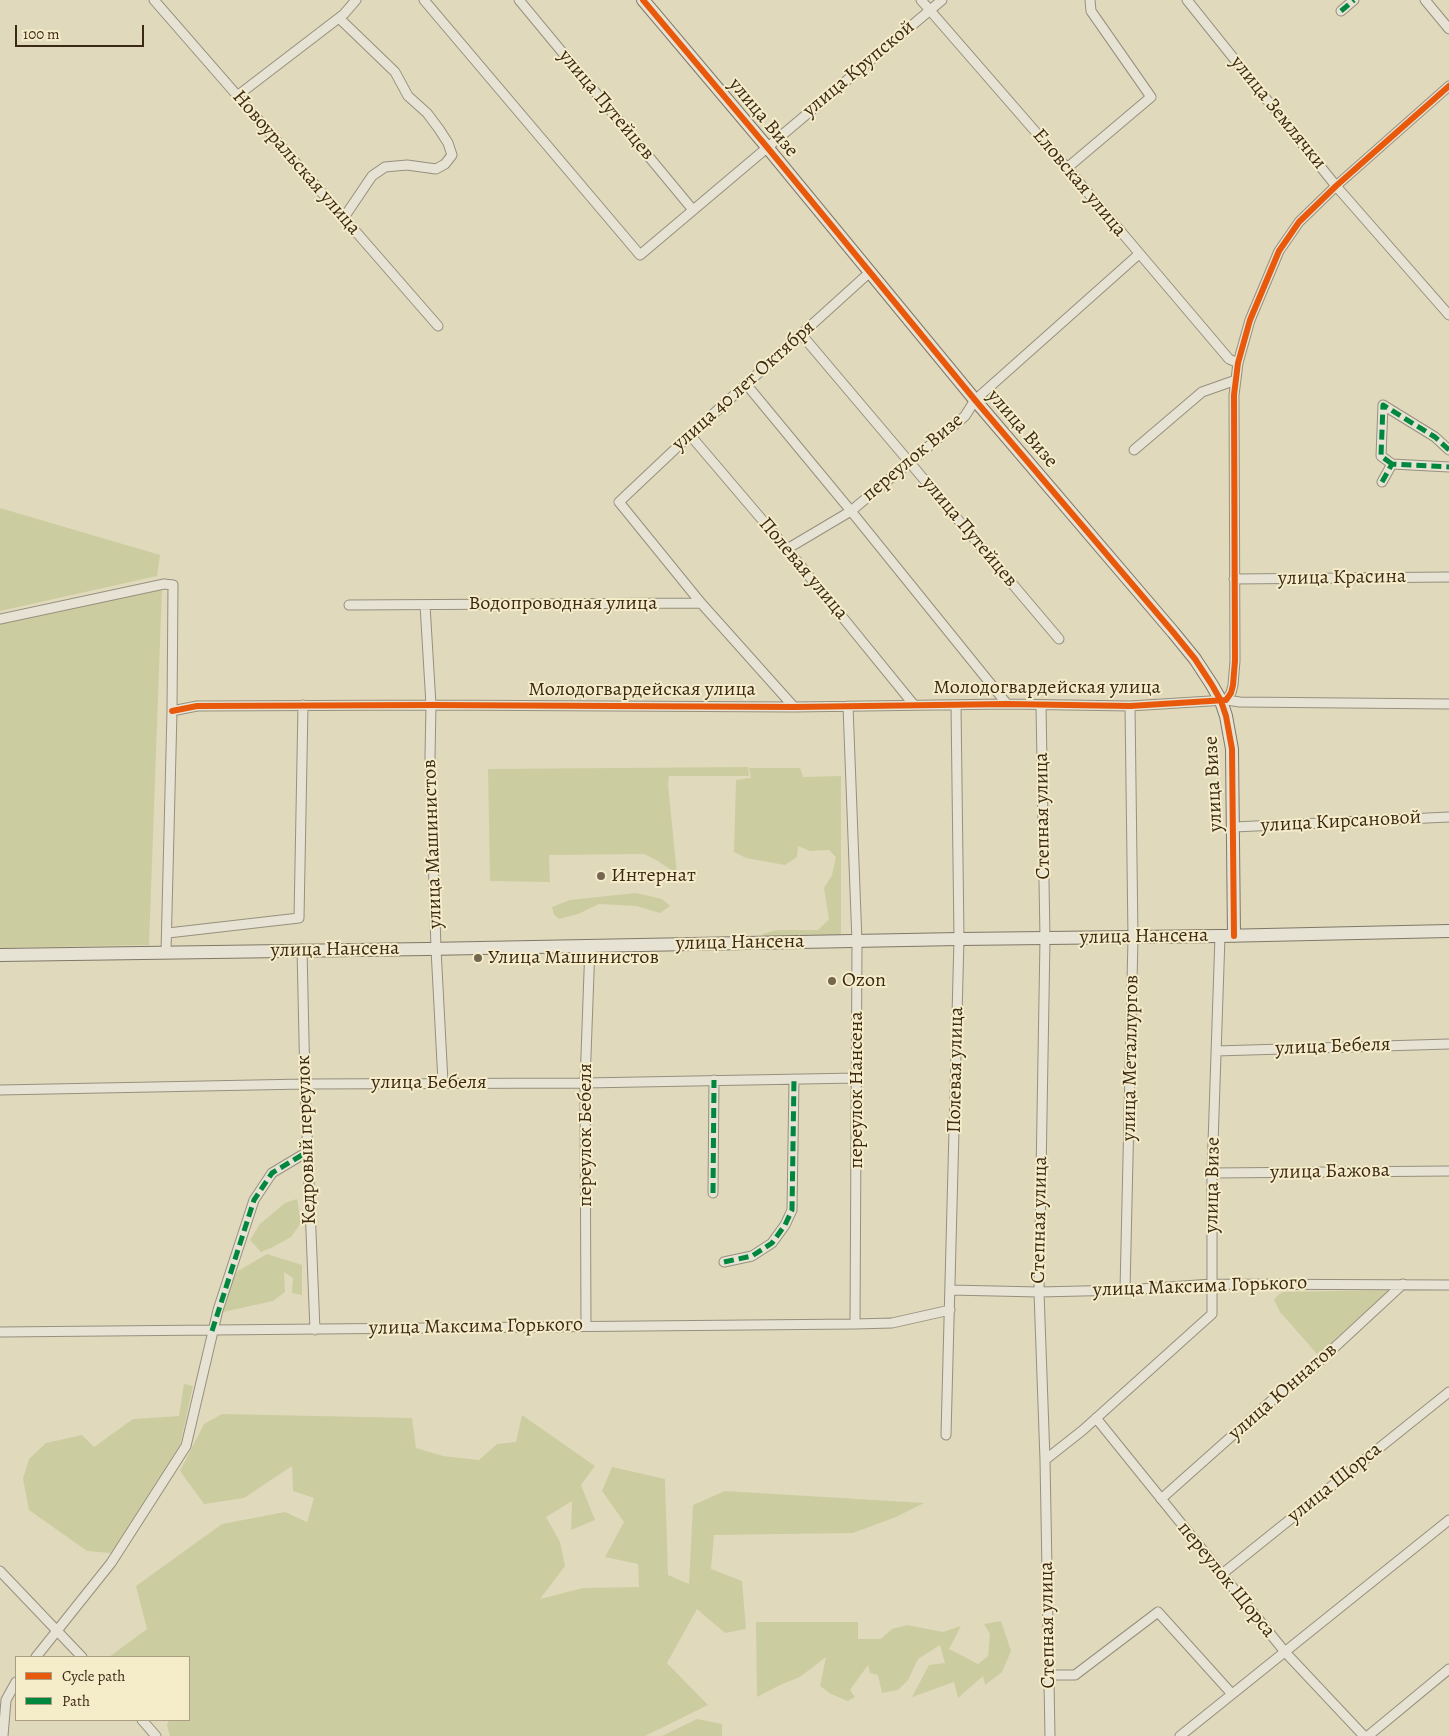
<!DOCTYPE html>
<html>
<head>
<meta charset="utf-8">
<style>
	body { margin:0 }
	#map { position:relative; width:1449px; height:1736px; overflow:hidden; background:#e0d9bc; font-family:Alegreya,serif }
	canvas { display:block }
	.legend { position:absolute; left:15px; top:1656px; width:175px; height:65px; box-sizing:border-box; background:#f5ecca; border:1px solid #ab9e82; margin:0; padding:6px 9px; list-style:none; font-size:15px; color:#3c2915 }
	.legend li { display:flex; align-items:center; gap:10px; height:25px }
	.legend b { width:25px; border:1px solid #ab9e82 }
	.scale { position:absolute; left:15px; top:25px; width:129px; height:22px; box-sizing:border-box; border:2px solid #3c2915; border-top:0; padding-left:6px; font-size:15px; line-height:18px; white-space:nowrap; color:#3c2915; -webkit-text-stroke:4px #f5ecca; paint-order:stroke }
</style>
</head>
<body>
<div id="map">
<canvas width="1449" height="1736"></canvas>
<ul class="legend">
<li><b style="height:6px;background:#e8590c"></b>Cycle path</li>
<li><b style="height:6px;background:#00873e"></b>Path</li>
</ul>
<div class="scale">100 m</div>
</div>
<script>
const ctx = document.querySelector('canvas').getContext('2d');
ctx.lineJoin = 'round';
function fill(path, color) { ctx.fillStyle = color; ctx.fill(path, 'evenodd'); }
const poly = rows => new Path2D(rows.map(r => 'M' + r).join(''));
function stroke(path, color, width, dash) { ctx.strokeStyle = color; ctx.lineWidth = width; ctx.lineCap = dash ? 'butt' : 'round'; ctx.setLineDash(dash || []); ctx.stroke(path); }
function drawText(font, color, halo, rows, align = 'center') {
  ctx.font = font + ' Alegreya,serif'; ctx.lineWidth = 4; ctx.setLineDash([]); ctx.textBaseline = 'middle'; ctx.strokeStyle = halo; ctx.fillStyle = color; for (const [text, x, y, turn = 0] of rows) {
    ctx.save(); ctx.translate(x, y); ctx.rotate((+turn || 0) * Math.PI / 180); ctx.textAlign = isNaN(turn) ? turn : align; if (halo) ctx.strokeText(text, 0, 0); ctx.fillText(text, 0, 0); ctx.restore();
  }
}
const green = poly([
	[0,508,160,555,157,576,0,611],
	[162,587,149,945,0,948,0,623],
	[748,767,749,776,669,776,668,785,677,874,658,861,644,854,549,855,550,882,490,881,488,769],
	[749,768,800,768,803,777,841,776,841,939,760,939,763,934,776,930,818,930,829,919,824,888,832,875,836,857,829,850,810,851,798,846,797,857,785,865,746,858,734,852,736,780,751,778],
	[636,893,662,899,670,906,660,913,636,906,599,904,578,914,559,919,554,915,552,907,570,900],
	[297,1199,301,1223,291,1237,273,1247,261,1252,250,1240,260,1224,285,1203],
	[267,1254,302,1265,302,1295,292,1293,293,1278,284,1272,285,1292,273,1301,223,1312,231,1281,238,1271],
	[1389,1290,1318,1355,1280,1312,1274,1300,1278,1295,1283,1292],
	[184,1384,193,1386,180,1445,111,1553,87,1551,29,1510,23,1479,29,1459,46,1443,82,1435,94,1447,133,1419,179,1416],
	[222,1414,412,1418,416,1448,443,1456,479,1460,497,1444,516,1442,522,1415,595,1466,581,1485,595,1520,571,1530,572,1501,546,1517,560,1542,565,1566,540,1599,583,1588,639,1587,638,1564,605,1557,624,1522,602,1491,612,1467,665,1479,668,1575,689,1584,693,1505,725,1491,924,1503,896,1517,853,1533,714,1535,711,1569,742,1581,746,1629,725,1633,697,1609,667,1663,708,1705,645,1736,170,1736,167,1725,169,1720,189,1720,189,1657,109,1657,147,1629,136,1586,222,1524,285,1512,307,1522,314,1498,293,1491,292,1466,244,1498,204,1504,180,1471,204,1424],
	[1001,1621,1011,1651,1002,1672,985,1685,983,1676,958,1698,954,1682,912,1697,929,1665,945,1663,940,1645,918,1659,908,1680,898,1690,882,1693,878,1675,870,1673,868,1665,850,1690,855,1697,848,1701,831,1694,820,1686,826,1657,800,1677,780,1685,757,1697,756,1622,858,1622,858,1639,881,1639,892,1629,907,1625,943,1632,961,1626,949,1649,978,1664,988,1656,990,1634,984,1624],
	[697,1719,722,1724,722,1736,662,1736]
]);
const street = poly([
	[154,0,438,326],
	[424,0,640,255,942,0],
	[519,0,693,210],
	[921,0,1067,168,1229,359,1238,363],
	[1187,0,1336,186,1449,315],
	[1425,0,1449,29],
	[1341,11,1354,0],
	[339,18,395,72,408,96,427,113,439,129,448,143,452,155,445,164,436,169,407,165,385,167,372,176,347,213,342,216],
	[237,96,344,14,356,0],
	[1067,168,1151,97,1091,11,1090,0],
	[801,334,1059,639],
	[746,384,851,511,1007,704],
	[690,435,787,549,914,705],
	[1134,450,1202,392,1236,380],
	[1392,464,1381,456,1383,405,1435,437,1449,450],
	[1382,482,1392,464,1449,467],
	[787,549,851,511,965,416,975,400,1139,254],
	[1234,579,1449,577],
	[349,605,701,603],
	[425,605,431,705,430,756,436,949,443,1082],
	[0,619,164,584,173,585,172,711,166,952],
	[1226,700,1240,702,1449,704],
	[1041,705,1045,939,1039,1292,1045,1460,1050,1736],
	[848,706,857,942,855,1324],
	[794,707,701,603,619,502,690,435,870,272],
	[172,711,197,706,431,705,794,707,1007,704,1130,706,1226,700,1231,693,1233,685,1235,661,1234,395,1238,363,1250,320,1279,251,1299,222,1336,186,1449,86],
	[1234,827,1449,817],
	[168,933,299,918,303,705],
	[302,949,305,1084,315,1330],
	[1216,1051,1449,1044],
	[0,1090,305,1084,585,1083,857,1078],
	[1212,1173,1449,1171],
	[713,1193,714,1080],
	[724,1262,752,1256,772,1243,785,1225,792,1210,794,1079],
	[950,1290,1039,1292,1125,1290,1212,1284,1449,1285],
	[1125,1290,1133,938,1130,706],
	[586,1326,585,1083,590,945],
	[0,1332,855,1324,892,1323,950,1310],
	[1096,1418,1285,1652,1364,1736],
	[946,1435,959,939,956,705],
	[1045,1460,1083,1430,1212,1314,1212,1173,1220,936],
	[1161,1499,1270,1402,1322,1359,1403,1284],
	[0,1571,82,1657],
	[1222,1574,1449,1392],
	[36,1657,111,1563,186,1446,218,1310,254,1200,272,1173,307,1152],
	[1049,1675,1075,1675,1158,1612,1232,1694],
	[142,1720,156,1736],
	[3,1736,6,1700,16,1682],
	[1180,1736,1449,1520],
	[1368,1736,1449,1669]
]);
const secondary = poly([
	[643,0,767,147,975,400,1173,632,1195,659,1212,685,1221,701,1226,716,1232,749,1234,936],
	[0,955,427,949,959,939,1220,936,1449,931]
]);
const quiet = poly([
	[1341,11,1354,0],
	[1392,464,1381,456,1383,405,1435,437,1449,450],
	[1382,482,1392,464,1449,467],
	[713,1193,714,1080],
	[724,1262,752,1256,772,1243,785,1225,792,1210,794,1079],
	[212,1331,254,1200,272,1173,307,1152]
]);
const cycleway = poly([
	[643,0,767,147,975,400,1173,632,1195,659,1212,685,1221,701,1226,716,1232,749,1234,936],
	[172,711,197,706,431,705,794,707,1007,704,1130,706,1226,700,1231,693,1233,685,1235,661,1234,395,1238,363,1250,320,1279,251,1299,222,1336,186,1449,86]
]);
const markers = [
	[601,876,5,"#75674f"],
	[478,958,5,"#75674f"],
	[832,981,5,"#75674f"]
];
const streetNames = [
	["улица Крупской",859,69,-40],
	["улица Путейцев",606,105,50],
	["улица Землячки",1278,113,51],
	["улица Визе",763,118,50],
	["Новоуральская улица",296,163,49],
	["Еловская улица",1079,183,50],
	["улица 40 лет Октября",744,386,-42],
	["улица Визе",1022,429,49],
	["переулок Визе",913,458,-40],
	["улица Путейцев",969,532,50],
	["Полевая улица",803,569,50],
	["улица Красина",1342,578,-1],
	["Водопроводная улица",563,604],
	["Молодогвардейская улица",1047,688],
	["Молодогвардейская улица",642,690],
	["улица Визе",1214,784,-93],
	["Степная улица",1043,816,-91],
	["улица Кирсановой",1341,822,-3],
	["улица Машинистов",433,844,-92],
	["улица Нансена",1144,937,-1],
	["улица Нансена",740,943,-1],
	["улица Нансена",335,950,-1],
	["улица Бебеля",1333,1047,-2],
	["улица Металлургов",1131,1058,-89],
	["Полевая улица",956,1070,-89],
	["улица Бебеля",429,1083],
	["переулок Нансена",857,1090,-90],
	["переулок Бебеля",586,1135,-90],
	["Кедровый переулок",307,1140,-92],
	["улица Бажова",1330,1172,-1],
	["улица Визе",1213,1185,-89],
	["Степная улица",1040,1220,-89],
	["улица Максима Горького",1200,1287,-2],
	["улица Максима Горького",476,1327,-1],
	["улица Юннатов",1283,1392,-41],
	["улица Щорса",1335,1483,-39],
	["переулок Щорса",1226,1580,51],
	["Степная улица",1048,1625,-91]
];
const poiNames = [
	["Интернат",611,876],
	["Улица Машинистов",488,958],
	["Ozon",842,981]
];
fill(green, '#cbcda0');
stroke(street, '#96907d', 11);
stroke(secondary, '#7f7867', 14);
stroke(street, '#e6e2d4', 9);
stroke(secondary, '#e6e2d4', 12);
stroke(quiet, '#00873e', 5, [10, 5]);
stroke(cycleway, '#e8590c', 6);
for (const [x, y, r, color] of markers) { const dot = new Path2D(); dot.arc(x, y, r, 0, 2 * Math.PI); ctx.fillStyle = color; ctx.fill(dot); stroke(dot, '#f5ecca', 2); }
drawText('20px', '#3c2915', '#f5ecca', streetNames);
drawText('20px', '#3c2915', '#f5ecca', poiNames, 'left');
</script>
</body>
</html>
